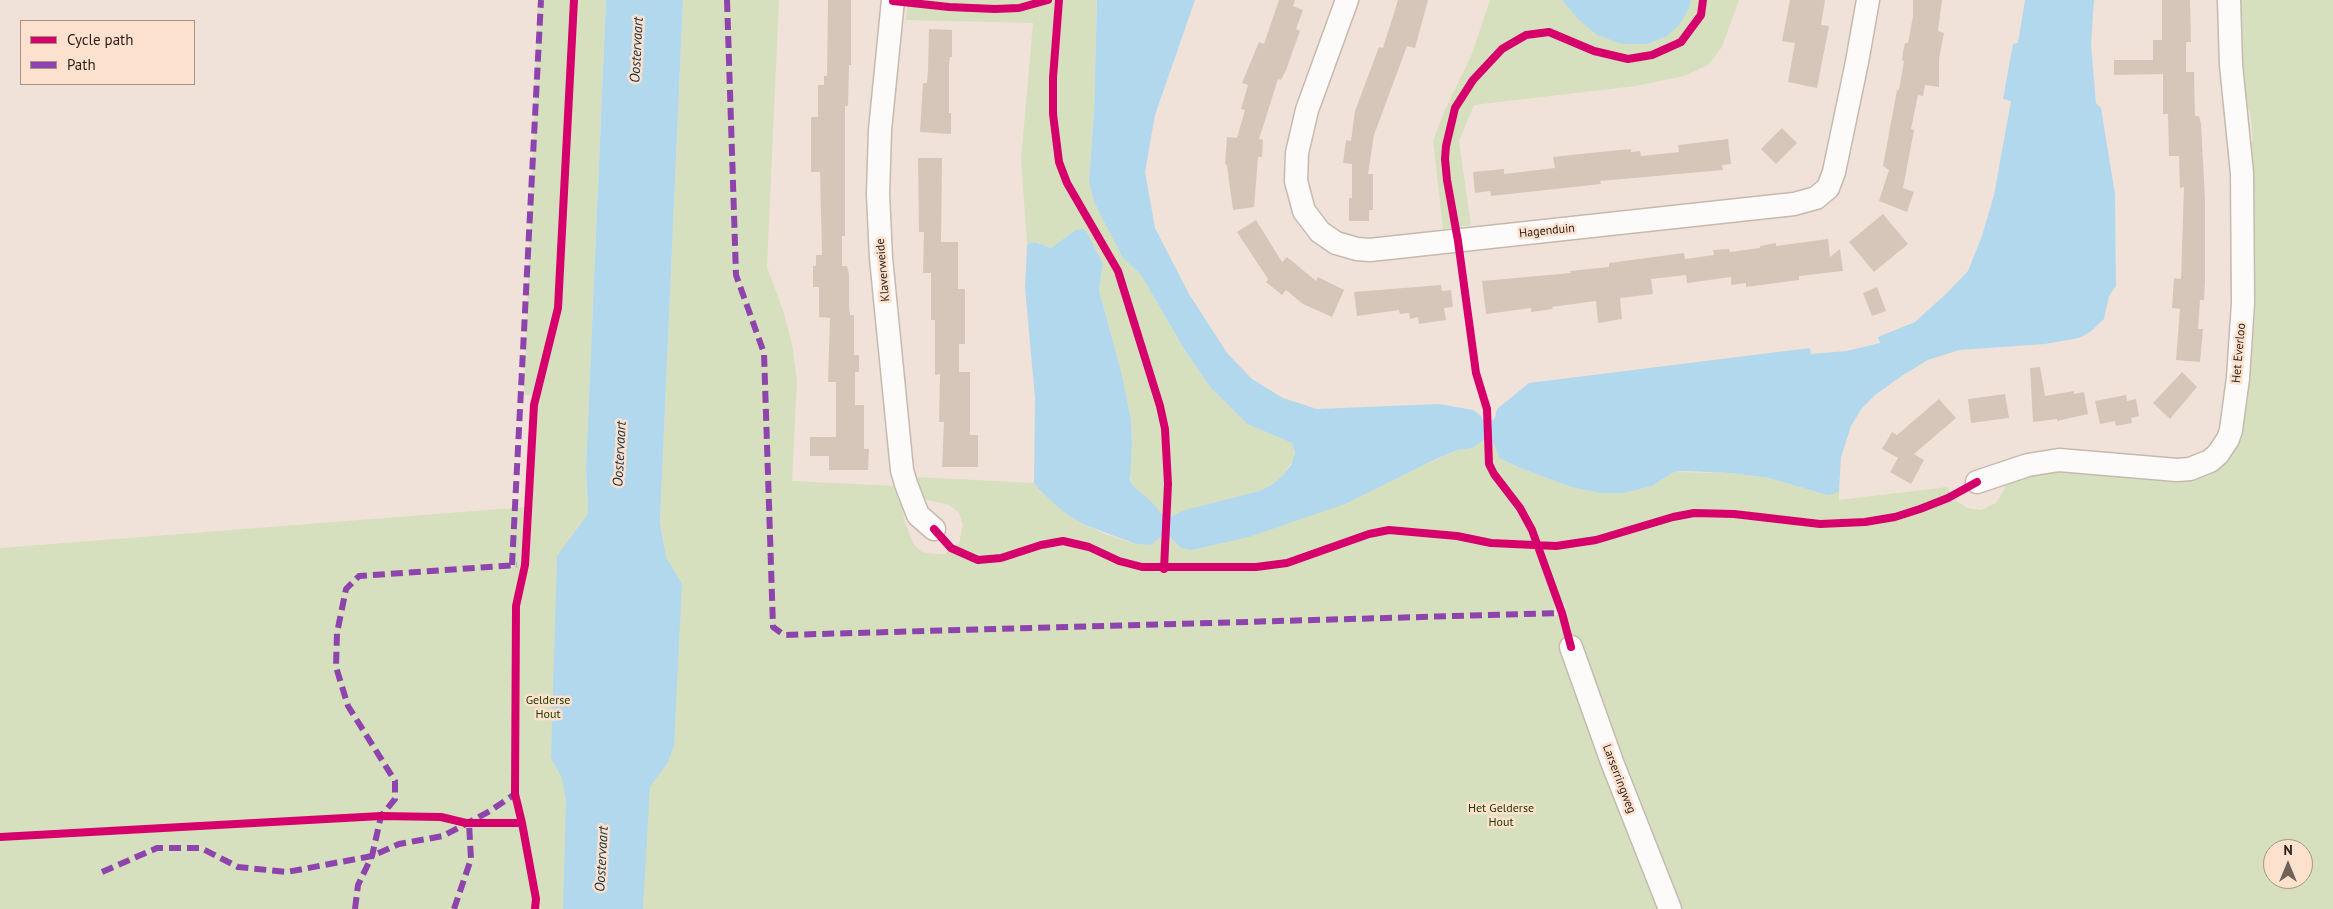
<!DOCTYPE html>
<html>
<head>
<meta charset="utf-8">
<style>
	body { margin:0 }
	#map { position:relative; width:2333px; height:909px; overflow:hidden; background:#f0e2d8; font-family:"PT Sans",sans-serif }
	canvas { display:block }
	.legend { position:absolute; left:20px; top:20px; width:175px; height:65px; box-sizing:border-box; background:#fbe1ce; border:1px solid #a79384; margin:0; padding:6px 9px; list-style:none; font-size:15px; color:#291d15 }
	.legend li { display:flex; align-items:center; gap:10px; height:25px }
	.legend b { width:25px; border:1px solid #a79384 }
	.north { position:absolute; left:2263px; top:839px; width:50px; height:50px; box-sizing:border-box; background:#fbe1ce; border:1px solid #a79384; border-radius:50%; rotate:0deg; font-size:14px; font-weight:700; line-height:20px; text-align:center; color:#291d15 }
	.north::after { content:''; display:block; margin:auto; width:18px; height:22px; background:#6f6259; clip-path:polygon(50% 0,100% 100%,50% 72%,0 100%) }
</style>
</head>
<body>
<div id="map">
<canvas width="2333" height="909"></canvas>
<ul class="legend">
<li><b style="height:6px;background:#d6006c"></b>Cycle path</li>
<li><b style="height:6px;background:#8e44ad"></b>Path</li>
</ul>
<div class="north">N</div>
</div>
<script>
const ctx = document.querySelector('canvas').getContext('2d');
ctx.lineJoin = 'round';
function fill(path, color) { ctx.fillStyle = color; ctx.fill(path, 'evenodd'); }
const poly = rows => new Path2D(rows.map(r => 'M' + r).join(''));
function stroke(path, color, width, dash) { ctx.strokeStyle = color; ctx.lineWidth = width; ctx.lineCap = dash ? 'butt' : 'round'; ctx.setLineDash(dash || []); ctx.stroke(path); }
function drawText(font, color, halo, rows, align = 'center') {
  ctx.font = font + ' "PT Sans",sans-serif'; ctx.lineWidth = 5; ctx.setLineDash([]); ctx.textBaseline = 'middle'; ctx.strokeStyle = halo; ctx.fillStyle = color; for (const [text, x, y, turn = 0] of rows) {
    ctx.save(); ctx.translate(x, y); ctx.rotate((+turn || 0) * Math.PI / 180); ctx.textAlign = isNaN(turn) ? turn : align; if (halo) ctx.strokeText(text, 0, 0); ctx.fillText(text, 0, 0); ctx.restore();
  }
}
const green = poly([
	[538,0,606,0,586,466,587,503,664,543,660,522,683,0,779,0,767,267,783,310,792,344,797,381,792,481,898,486,905,523,914,545,922,552,934,554,945,554,959,543,963,525,959,513,949,505,921,498,915,492,918,477,1034,483,1039,491,1085,525,1108,535,1136,544,1151,545,1162,536,1169,536,1181,548,1406,473,1458,450,1472,448,1484,440,1491,440,1494,444,1499,458,1520,468,1571,487,1624,493,1652,486,1674,472,1731,473,1769,478,1827,495,1839,491,1839,500,1947,487,1956,501,1968,508,1981,510,1996,503,2004,490,2008,476,2048,467,2189,477,2234,444,2247,147,2253,140,2250,110,2242,105,2236,0,2333,0,2333,909,0,909,0,548,526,507,535,396,524,395],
	[1565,604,1567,614,1555,615,1554,605],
	[2273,849,2303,849,2303,879,2273,879],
	[908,0,1097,0,1094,111,1089,182,1094,202,1128,263,1141,275,1184,349,1211,388,1247,424,1292,443,1294,447,1294,458,1284,474,1273,484,1259,491,1183,511,1171,518,1164,517,1160,514,1152,502,1133,486,1129,473,1132,443,1131,419,1122,375,1099,290,1103,264,1087,232,1051,248,1035,242,1027,244,1021,159,1033,23,906,20],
	[1490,0,1562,0,1577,18,1622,44,1648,44,1666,37,1689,9,1691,0,1739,0,1722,47,1708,65,1684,76,1636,86,1474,105,1459,141,1471,225,1443,229,1433,141,1444,112,1471,56]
]);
const water = poly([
	[606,0,683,0,660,522,666,557,682,584,674,746,668,762,650,787,643,909,563,909,566,800,562,778,551,758,557,556,588,514,586,466],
	[1097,0,1195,0,1155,115,1145,172,1155,228,1189,294,1227,353,1252,379,1283,398,1317,409,1439,404,1473,410,1480,415,1484,421,1491,421,1495,418,1497,409,1529,383,1810,348,1811,354,1847,351,1880,343,1878,337,1915,322,1948,292,1968,271,1982,236,1994,195,2011,101,2003,99,2013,44,2018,43,2025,0,2094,0,2091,45,2096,103,2101,108,2115,194,2116,286,2109,296,2104,319,2090,332,2079,338,2045,344,1959,350,1928,360,1903,375,1875,395,1862,408,1851,426,1841,457,1839,491,1833,494,1827,495,1769,478,1731,473,1683,471,1674,472,1652,486,1624,493,1601,493,1571,487,1520,468,1499,458,1494,444,1491,440,1484,440,1472,448,1458,450,1436,459,1345,504,1249,537,1191,550,1181,548,1169,536,1162,536,1151,545,1136,544,1085,525,1065,513,1039,490,1034,483,1035,398,1025,288,1027,244,1035,242,1051,248,1076,230,1083,229,1087,232,1103,264,1099,290,1122,375,1131,419,1132,443,1130,479,1133,486,1152,502,1164,517,1171,517,1182,511,1259,491,1273,484,1284,474,1291,465,1295,453,1292,443,1247,424,1211,388,1184,349,1141,275,1123,258,1094,202,1089,182,1094,111],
	[1562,0,1691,0,1689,9,1679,25,1666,37,1648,44,1622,44,1597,35,1577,18]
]);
const building = poly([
	[828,0,851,0,851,65,849,65,848,106,845,106,845,236,842,236,842,266,847,266,849,274,849,305,850,315,854,315,854,355,859,355,859,372,855,372,855,405,864,405,864,449,869,449,868,470,829,470,829,456,810,456,810,437,836,437,836,382,828,382,830,318,819,317,819,287,813,287,813,266,816,266,816,255,822,255,820,172,811,172,811,117,818,117,818,85,824,85,824,76,827,76],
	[1279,0,1295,0,1293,6,1303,10,1296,29,1300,31,1286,70,1281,80,1278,79,1259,139,1263,140,1262,157,1258,157,1254,207,1233,210,1227,165,1225,164,1227,137,1237,138,1245,110,1241,109,1248,85,1242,83,1259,42,1264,44],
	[1398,0,1428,0,1415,48,1407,46,1374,135,1368,174,1373,174,1373,210,1369,210,1369,221,1349,221,1349,198,1352,198,1352,164,1343,163,1346,140,1351,141,1355,111,1379,47,1383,48],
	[1790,0,1825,0,1821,25,1829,26,1817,88,1788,82,1795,43,1782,41],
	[1913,0,1942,0,1938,31,1944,33,1939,59,1939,87,1925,85,1923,96,1918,95,1911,129,1914,130,1903,188,1914,192,1907,212,1879,201,1889,170,1883,166,1897,90,1899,90,1904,61,1902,60,1903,52,1905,43,1908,43,1913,16],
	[2162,0,2190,0,2191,42,2186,42,2186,72,2194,72,2195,116,2199,116,2201,124,2205,199,2205,283,2204,300,2200,300,2198,329,2203,329,2200,362,2176,360,2180,309,2172,308,2174,278,2181,279,2184,187,2180,188,2179,156,2169,156,2168,114,2163,114,2163,74,2114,75,2114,60,2153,60,2153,40,2162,40],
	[929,29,952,30,952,57,950,57,949,66,949,113,951,113,951,134,920,132,923,83,927,83,928,71],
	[1782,128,1797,143,1776,164,1761,149],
	[1728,139,1731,164,1722,165,1723,170,1600,181,1601,184,1491,196,1490,191,1475,193,1473,172,1504,169,1504,174,1555,168,1553,157,1580,154,1631,149,1631,152,1640,151,1641,156,1679,152,1678,145],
	[918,158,942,158,941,242,958,242,958,289,965,289,965,344,959,344,959,372,970,372,970,435,978,435,978,467,942,467,944,422,939,422,940,374,935,375,935,320,931,320,931,273,923,273,924,232,919,232],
	[1883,214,1908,244,1874,272,1849,242],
	[1256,220,1282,262,1287,257,1316,281,1318,277,1344,290,1332,317,1303,304,1286,290,1282,295,1266,282,1268,279,1237,232],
	[1828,239,1830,257,1840,249,1843,271,1799,276,1799,280,1746,287,1746,283,1731,285,1731,277,1687,283,1686,275,1651,279,1653,294,1620,298,1622,319,1598,323,1596,301,1552,307,1553,309,1531,312,1531,308,1486,314,1482,281,1571,273,1570,271,1609,267,1609,263,1684,253,1685,259,1714,255,1713,250,1729,249,1730,252,1760,248,1760,246,1776,243,1776,246],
	[1441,285,1442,291,1451,290,1453,307,1444,308,1446,320,1419,324,1418,317,1410,319,1409,313,1400,314,1399,310,1357,316,1354,292],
	[1877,287,1886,311,1872,316,1863,293],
	[2040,367,2045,396,2074,391,2074,394,2084,392,2088,414,2057,421,2057,419,2033,422,2030,368],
	[2182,372,2197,387,2170,419,2153,403],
	[2005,394,2009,418,1971,423,1968,399],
	[2126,395,2127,401,2136,399,2139,416,2131,418,2132,423,2116,426,2115,421,2100,424,2095,401],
	[1939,399,1956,418,1914,454,1924,460,1911,484,1890,472,1898,458,1882,449,1892,432,1897,435]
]);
const minor = poly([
	[893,0,880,130,878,194,881,258,902,470,906,484,918,515,934,529],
	[1347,0,1307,110,1297,153,1296,181,1304,211,1320,232,1336,243,1357,249,1370,250,1794,204,1816,198,1828,188,1834,172,1857,62,1868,0],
	[1977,482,2028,465,2059,460,2177,470,2190,469,2210,461,2218,454,2228,439,2231,430,2238,378,2243,303,2242,173,2231,65,2229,0],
	[1571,647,1612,762,1670,909]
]);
const quiet = poly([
	[727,0,736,275,764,353,773,627,784,635,1562,613],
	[512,565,541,0],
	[102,872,157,848,201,848,238,867,287,872,372,856,399,844,443,836,490,811,515,794],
	[355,909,358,885,372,856,381,816,395,799,395,781,348,706,336,667,337,633,346,589,359,576,517,565],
	[454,909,471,859,469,823]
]);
const cycleway = poly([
	[1059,0,1053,78,1053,114,1059,162,1067,183,1118,271,1160,406,1165,429,1168,484,1164,569],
	[893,1,949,7,995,9,1019,8,1048,0],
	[934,529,951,548,978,560,1001,558,1041,545,1063,541,1089,547,1119,561,1142,567,1256,567,1287,563,1369,534,1389,530,1457,536,1491,543,1556,546,1596,540,1673,517,1694,513,1734,514,1820,524,1865,522,1895,517,1920,509,1948,498,1977,482],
	[1571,647,1562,613,1532,530,1520,508,1494,474,1489,464,1487,409,1476,373,1458,241,1447,180,1445,159,1446,146,1455,108,1473,80,1502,49,1526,35,1549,32,1594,51,1628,59,1652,55,1681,42,1701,15,1703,0],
	[0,837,381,816,441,817,466,823,522,823],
	[535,909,536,899,522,823,515,794,516,606,525,565,534,405,558,308,574,0]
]);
const streetNames = [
	["Hagenduin",1547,231,-6],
	["Klaverweide",883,270,-95],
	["Het Everloo",2239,353,-85],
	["Larserringweg",1619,779,69]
];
const parkNames = [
	["Gelderse",548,701],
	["Hout",548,715],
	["Het Gelderse",1501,809],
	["Hout",1501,823]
];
const waterNames = [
	["Oostervaart",637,50,-87],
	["Oostervaart",620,454,-87],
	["Oostervaart",602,859,-87]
];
fill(green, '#d7e0be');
fill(water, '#b2d8ee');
fill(building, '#d6c6ba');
stroke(minor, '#c6b9b0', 25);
stroke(minor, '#fdfbf9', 22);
stroke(quiet, '#8e44ad', 6, [12, 6]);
stroke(cycleway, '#d6006c', 8);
drawText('12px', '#291d15', '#fbe1ce', streetNames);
drawText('12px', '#223900', '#fbe1ce', parkNames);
drawText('italic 14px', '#122d3d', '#fbe1ce', waterNames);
</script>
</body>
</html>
